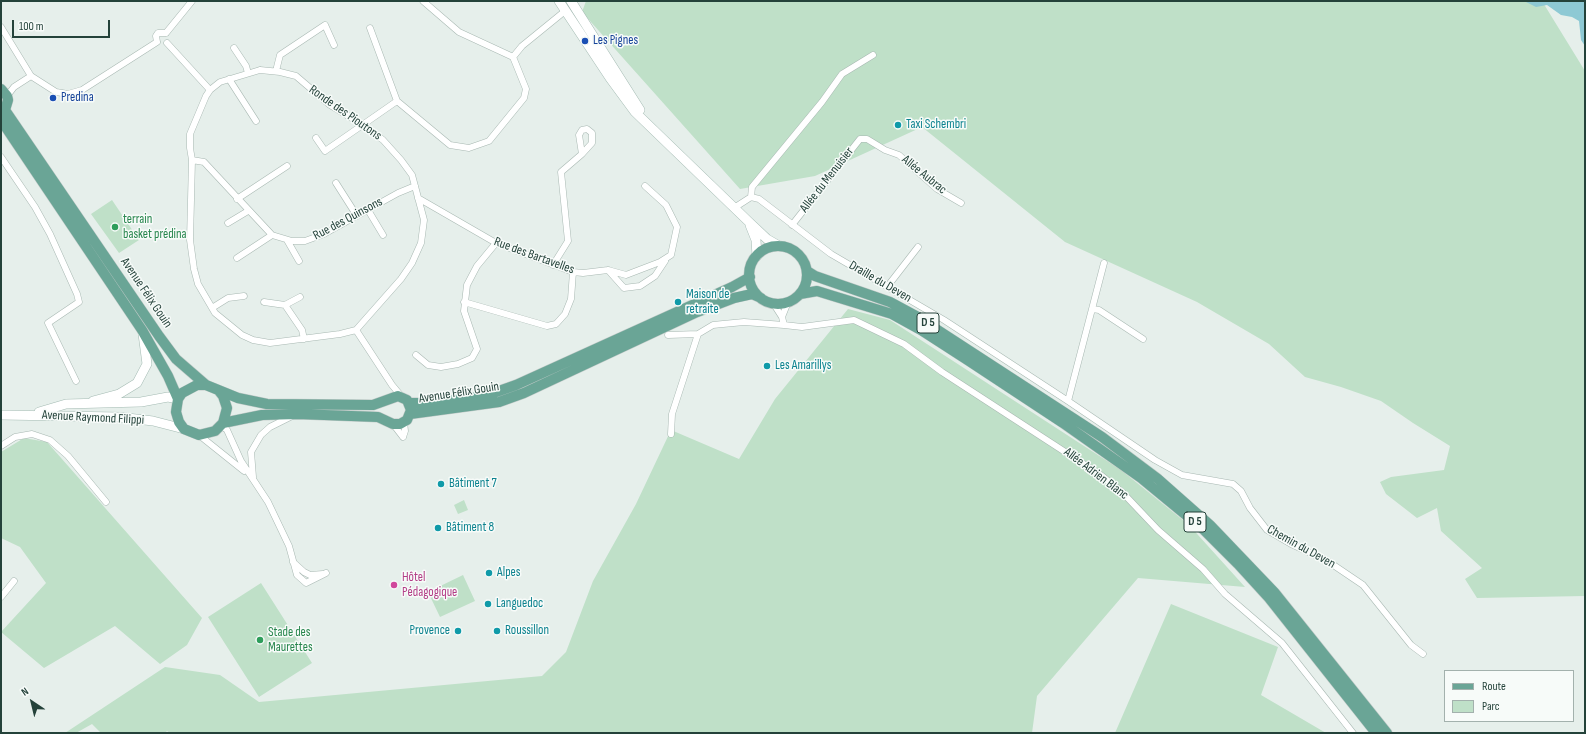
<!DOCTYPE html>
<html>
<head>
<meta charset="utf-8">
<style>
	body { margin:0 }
	#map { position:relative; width:1586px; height:734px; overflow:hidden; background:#e6efeb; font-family:"Sofia Sans Condensed",sans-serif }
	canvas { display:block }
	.frame { position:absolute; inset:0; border:2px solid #24423a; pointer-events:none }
	.legend { position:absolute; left:1444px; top:670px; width:130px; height:52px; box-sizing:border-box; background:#f7fbf9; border:1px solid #a3b1ad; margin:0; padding:5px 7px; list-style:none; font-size:12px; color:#24423a }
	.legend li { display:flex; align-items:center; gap:8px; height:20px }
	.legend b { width:20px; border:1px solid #a3b1ad }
	.north { position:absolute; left:12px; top:682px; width:40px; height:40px; -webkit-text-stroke:3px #f7fbf9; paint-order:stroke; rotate:325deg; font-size:11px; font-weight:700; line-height:16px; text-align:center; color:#24423a }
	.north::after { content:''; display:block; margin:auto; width:14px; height:18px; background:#24423a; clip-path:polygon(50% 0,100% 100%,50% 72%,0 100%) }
	.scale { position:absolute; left:12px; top:20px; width:98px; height:18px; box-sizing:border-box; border:2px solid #24423a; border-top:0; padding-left:5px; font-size:12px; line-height:14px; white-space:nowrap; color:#24423a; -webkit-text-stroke:3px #f7fbf9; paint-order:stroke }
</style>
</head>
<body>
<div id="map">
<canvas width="1586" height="734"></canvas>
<div class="frame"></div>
<ul class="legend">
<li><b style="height:5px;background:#6aa596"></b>Route</li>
<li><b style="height:11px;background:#bfe0c8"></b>Parc</li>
</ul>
<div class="north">N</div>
<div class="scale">100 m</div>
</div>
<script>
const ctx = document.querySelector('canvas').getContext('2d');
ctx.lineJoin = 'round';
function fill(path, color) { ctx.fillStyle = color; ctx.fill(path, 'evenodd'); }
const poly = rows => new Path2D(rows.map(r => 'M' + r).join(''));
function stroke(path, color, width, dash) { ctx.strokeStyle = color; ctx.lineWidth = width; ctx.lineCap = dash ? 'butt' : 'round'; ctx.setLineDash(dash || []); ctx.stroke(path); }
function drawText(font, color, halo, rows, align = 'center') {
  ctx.font = font + ' "Sofia Sans Condensed",sans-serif'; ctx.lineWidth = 3; ctx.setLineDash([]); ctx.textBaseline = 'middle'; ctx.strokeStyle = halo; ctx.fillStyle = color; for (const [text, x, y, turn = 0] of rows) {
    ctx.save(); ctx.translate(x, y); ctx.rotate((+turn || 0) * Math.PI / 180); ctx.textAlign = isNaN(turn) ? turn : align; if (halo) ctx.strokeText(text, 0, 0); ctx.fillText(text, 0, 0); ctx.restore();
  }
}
const green = poly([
	[586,1,1542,1,1585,71,1585,596,1477,598,1465,579,1482,568,1441,531,1437,508,1417,518,1386,494,1380,482,1391,477,1444,470,1450,446,1413,423,1381,401,1341,387,1305,377,1269,344,1197,302,1065,242,922,127,815,176,740,189,582,12],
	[112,200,139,240,119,253,91,214],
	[848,309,890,320,1121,470,1189,525,1245,587,1138,578,1037,696,1032,733,170,733,167,731,165,733,101,733,92,724,76,733,65,733,165,667,220,675,259,702,542,676,566,652,593,581,636,504,671,430,739,459,775,399],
	[24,438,47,442,202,618,187,645,160,664,115,626,44,668,1,632,46,583,20,547,1,538,1,452],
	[464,500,468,510,458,514,454,505],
	[463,575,475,601,440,617,428,592],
	[261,583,312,663,259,697,208,617],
	[1171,604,1278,647,1261,695,1326,733,1115,733]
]);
const water = poly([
	[1524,1,1585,1,1585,46,1581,40,1579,21,1572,17,1561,15,1547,5,1536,7]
]);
const street = poly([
	[423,1,459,32,513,57],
	[1,27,31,76],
	[370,28,397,101,450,145,469,148,489,141,524,98,526,89,513,57,522,46,565,11],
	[166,33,192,1],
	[157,42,156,36,158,33,166,33],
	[167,43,210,90],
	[234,48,246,66,248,73],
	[260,70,280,72,296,76,330,105,363,125,383,140,401,160,412,175,424,220,421,243,412,263,401,279,356,330,340,334,270,343,253,340,242,335,215,313,198,284,194,269,190,240,192,160,190,148,190,134,206,96,210,90,220,82,260,70],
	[276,71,280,55,325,25,334,45],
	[229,79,256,121],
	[7,96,14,87,31,76,56,92,68,94,82,90,157,42],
	[316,138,325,151,397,101],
	[1,157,35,207,50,234,77,294,79,302,48,323,76,381],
	[192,160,204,162,272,235,292,241,305,241,324,234,398,193,415,186],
	[336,183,357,216],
	[751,197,752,187,822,102,842,74,873,55],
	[418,198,496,243,573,272,583,273,608,270,626,275,660,262,671,255,677,227,666,205,645,186],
	[237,199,287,166],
	[734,208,751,197,759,199,831,254,944,320,1068,401,1155,460,1182,475,1233,484,1241,491,1250,508,1267,530,1291,544,1326,560,1363,585,1411,645,1423,654],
	[368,210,383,235],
	[228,223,248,211],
	[792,225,860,139,867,139,885,150,899,155,937,189,961,203],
	[287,240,299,261],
	[237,258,272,235],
	[553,265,568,241,561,172,582,154,592,143,592,133,587,129,582,130,579,135,582,154],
	[608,270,624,288,640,286,655,276,665,261],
	[887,287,918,247],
	[300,297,285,305,302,330,304,339],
	[264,302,285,305],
	[464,302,547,326,556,324,565,314,571,299,573,272],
	[773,303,782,317,784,325,802,327,854,320,904,344,942,372,1102,476,1122,492,1158,530,1203,569,1225,594,1282,643,1353,733],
	[212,308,228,298,244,296],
	[1093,309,1099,310,1143,339],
	[782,317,788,302],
	[356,330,392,385,402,397],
	[668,335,698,334,713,325,723,324,744,322,784,325],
	[416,355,428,365,441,367,458,364,472,358,477,349,464,311,467,285,477,266,496,243],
	[1068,401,1104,263],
	[393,424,403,437],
	[221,425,227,430,241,461,268,502,289,546,297,575,306,583,326,573],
	[671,434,672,414,698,334],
	[199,435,244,471],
	[403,437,405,431,404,422],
	[1,446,15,437,32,434,50,440,68,456,106,502],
	[253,477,251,452,261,435,270,427,292,416],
	[293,562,304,572,310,575,323,574],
	[1,597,14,581]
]);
const secondary = poly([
	[559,1,610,78,635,112,749,222,767,239,779,246],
	[571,1,640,110],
	[750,225,756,240,757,256],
	[93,401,119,394,137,383,147,364,143,334],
	[39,412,66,404,141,402,168,397,178,399],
	[1,415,119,417,153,421,184,429]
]);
const primary = poly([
	[1,89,7,96,8,100,5,110,1,114],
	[5,110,159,336,176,359,206,385],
	[1,120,142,330,168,376,178,399],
	'749 275a29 29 0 1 1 58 0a29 29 0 1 1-58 0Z',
	[807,271,815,276,890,302,916,316,1102,437,1158,479,1210,525,1275,593,1387,733],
	[800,294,817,291,892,314,921,330,969,361,1063,423,1141,478,1204,530,1238,564,1269,598,1376,733],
	[197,385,206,385,238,398,267,404,373,405,398,396,407,400,411,410,407,420,400,424,393,424,378,417,297,414,262,415,223,423,215,431,199,435,184,429,179,422,176,412,178,399,182,393,197,385],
	[219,391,223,396,227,408,223,423],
	[409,403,431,403,485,396,516,385,732,287,750,277],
	[410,414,499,402,524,393,697,312,734,298,752,294,761,298]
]);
const markers = [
	[585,41,4,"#1a4fb4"],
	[53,98,4,"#1a4fb4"],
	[898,125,4,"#0f9aa8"],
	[115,227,4,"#2e9e5b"],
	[678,302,4,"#0f9aa8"],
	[767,366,4,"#0f9aa8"],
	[441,484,4,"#0f9aa8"],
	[438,528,4,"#0f9aa8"],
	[489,573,4,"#0f9aa8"],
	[394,585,4,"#d1479c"],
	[488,604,4,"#0f9aa8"],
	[458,631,4,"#0f9aa8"],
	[497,631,4,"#0f9aa8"],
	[260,640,4,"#2e9e5b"]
];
const shields = [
	[928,323,22],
	[1195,522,22]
];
const shieldNames = [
	["D 5",928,323],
	["D 5",1195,522]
];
const transitNames = [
	["Les Pignes",593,41],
	["Predina",61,98]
];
const streetNames = [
	["Ronde des Pioutons",345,113,35],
	["Allée Aubrac",924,175,39],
	["Allée du Menuisier",827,180,-52],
	["Rue des Quinsons",348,219,-28],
	["Rue des Bartavelles",534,256,20],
	["Draille du Deven",880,282,30],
	["Avenue Félix Gouin",146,293,56],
	["Avenue Félix Gouin",459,393,-9],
	["Avenue Raymond Filippi",93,418,3],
	["Allée Adrien Blanc",1096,474,37],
	["Chemin du Deven",1301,547,29]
];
const cultureNames = [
	["Taxi Schembri",906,125],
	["Maison de",686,295],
	["retraite",686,310],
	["Les Amarillys",775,366],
	["Bâtiment 7",449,484],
	["Bâtiment 8",446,528],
	["Alpes",497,573],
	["Languedoc",496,604],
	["Provence",450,631,"right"],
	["Roussillon",505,631]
];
const leisureNames = [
	["terrain",123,220],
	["basket prédina",123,235],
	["Stade des",268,633],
	["Maurettes",268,648]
];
const hotelNames = [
	["Hôtel",402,578],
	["Pédagogique",402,593]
];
fill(green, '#bfe0c8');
fill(water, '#8ec9d4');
stroke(street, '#a8b8b2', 7);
stroke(secondary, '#a4bbb3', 10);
stroke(primary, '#c2cac8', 11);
stroke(street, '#fff', 6);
stroke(secondary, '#fff', 9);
stroke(primary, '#6aa596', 10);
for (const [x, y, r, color] of markers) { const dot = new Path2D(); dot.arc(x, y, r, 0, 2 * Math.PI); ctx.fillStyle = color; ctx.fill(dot); stroke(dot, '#f7fbf9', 1.5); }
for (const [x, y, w] of shields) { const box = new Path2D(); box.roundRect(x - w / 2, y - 10, w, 20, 3); ctx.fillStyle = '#f7fbf9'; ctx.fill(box); stroke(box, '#24423a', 1); }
drawText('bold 12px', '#24423a', null, shieldNames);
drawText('13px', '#164399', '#f7fbf9', transitNames, 'left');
drawText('13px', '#24423a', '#f7fbf9', streetNames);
drawText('13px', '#0d838f', '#f7fbf9', cultureNames, 'left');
drawText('13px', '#27864d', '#f7fbf9', leisureNames, 'left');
drawText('13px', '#b23c85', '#f7fbf9', hotelNames, 'left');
</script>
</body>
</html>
